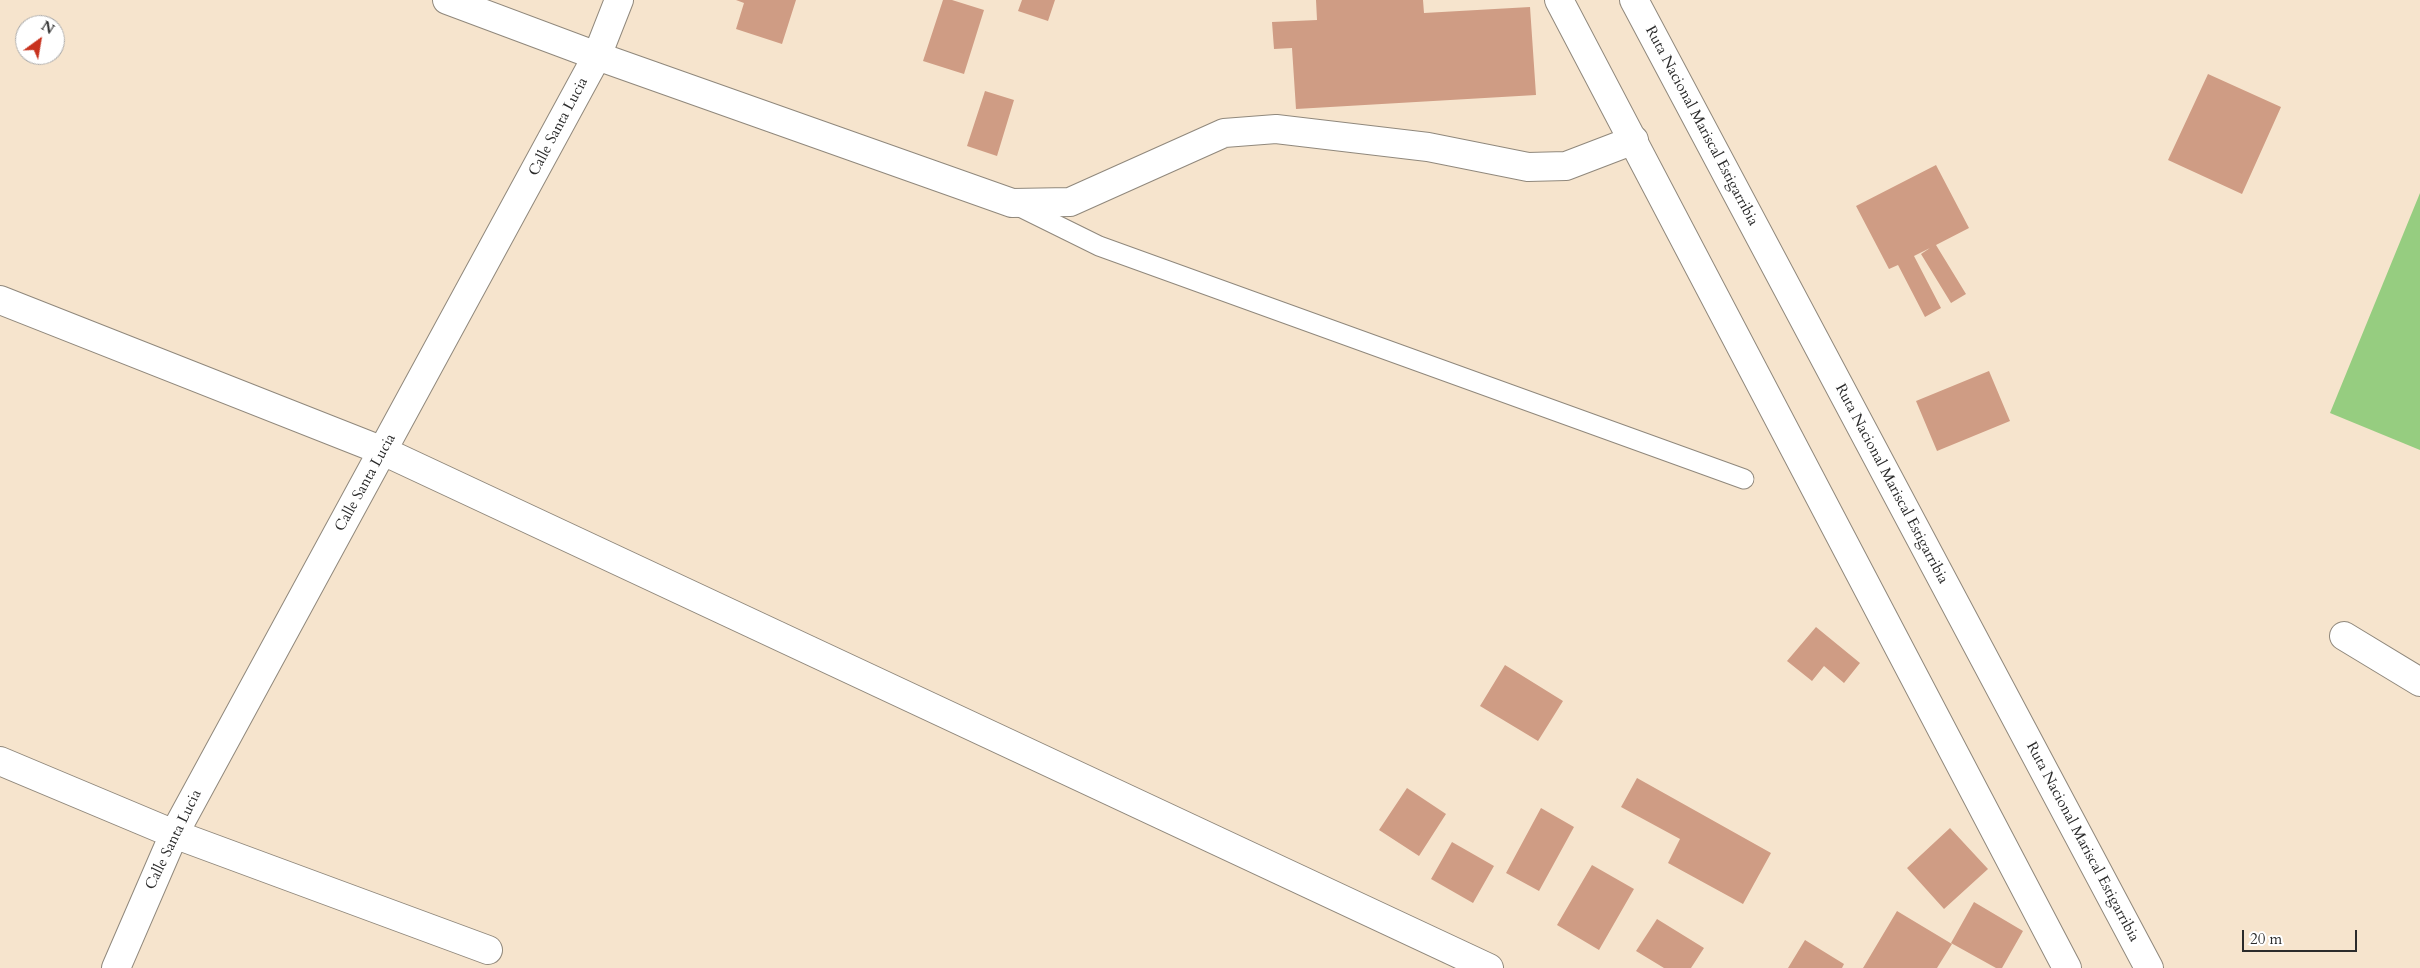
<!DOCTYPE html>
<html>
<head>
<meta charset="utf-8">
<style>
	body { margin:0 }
	#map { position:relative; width:2420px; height:968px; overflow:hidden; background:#f6e4cd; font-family:Cardo,serif }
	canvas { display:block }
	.north { position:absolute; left:15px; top:15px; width:50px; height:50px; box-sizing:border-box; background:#fff; border:1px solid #aaa; border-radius:50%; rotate:32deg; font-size:14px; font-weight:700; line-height:20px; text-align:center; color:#2b2b2b }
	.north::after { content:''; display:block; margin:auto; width:18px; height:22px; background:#c8321e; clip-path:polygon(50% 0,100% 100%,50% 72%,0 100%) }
	.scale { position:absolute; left:2242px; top:930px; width:115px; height:22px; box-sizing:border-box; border:2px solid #2b2b2b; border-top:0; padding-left:6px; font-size:15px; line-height:18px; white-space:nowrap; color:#2b2b2b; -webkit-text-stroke:4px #fff; paint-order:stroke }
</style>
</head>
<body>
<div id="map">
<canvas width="2420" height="968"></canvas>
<div class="north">N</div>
<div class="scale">20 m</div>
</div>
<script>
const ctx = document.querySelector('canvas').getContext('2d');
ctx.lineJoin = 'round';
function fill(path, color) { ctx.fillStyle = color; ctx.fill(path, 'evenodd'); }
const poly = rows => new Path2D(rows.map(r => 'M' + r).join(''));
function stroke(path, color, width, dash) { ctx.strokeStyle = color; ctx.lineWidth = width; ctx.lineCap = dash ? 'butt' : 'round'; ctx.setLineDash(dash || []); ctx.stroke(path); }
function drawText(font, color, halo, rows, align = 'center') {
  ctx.font = font + ' Cardo,serif'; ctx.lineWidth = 4; ctx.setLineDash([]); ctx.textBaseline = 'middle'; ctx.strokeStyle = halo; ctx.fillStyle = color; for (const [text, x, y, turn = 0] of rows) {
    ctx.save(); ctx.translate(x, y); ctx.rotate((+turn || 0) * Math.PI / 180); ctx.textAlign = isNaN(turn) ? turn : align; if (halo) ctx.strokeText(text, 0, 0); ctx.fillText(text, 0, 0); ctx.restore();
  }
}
const green = poly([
	[2420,193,2420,450,2330,413]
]);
const building = poly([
	[736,0,796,0,782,44,736,29,744,3],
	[943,0,952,0,984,10,964,74,923,61],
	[1022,0,1055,0,1048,21,1018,11],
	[1316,0,1423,0,1424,13,1530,7,1536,95,1296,109,1292,48,1274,49,1272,22,1317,20],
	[2208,74,2281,107,2242,194,2168,160],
	[985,91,1014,100,997,156,967,146],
	[1936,165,1969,228,1936,245,1966,294,1951,303,1921,254,1930,248,1914,256,1941,308,1925,317,1898,265,1889,269,1856,206],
	[1989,371,2010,421,1937,451,1916,401],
	[1816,627,1860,663,1844,683,1824,666,1812,681,1787,661],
	[1505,665,1563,701,1538,741,1480,706],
	[1637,778,1771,853,1743,904,1668,863,1680,839,1621,807],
	[1407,788,1446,814,1419,856,1379,830],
	[1541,808,1574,827,1539,891,1506,873],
	[1950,828,1988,869,1944,909,1907,868],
	[1452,842,1494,866,1473,903,1431,879],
	[1592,865,1634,889,1599,950,1557,925],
	[1974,902,2023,931,2002,968,1996,968,1951,943],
	[1897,911,1952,944,1937,968,1863,968],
	[1657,919,1704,948,1691,968,1664,968,1636,951],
	[1805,940,1844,964,1842,968,1788,968]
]);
const lane = poly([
	[1018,206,1099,246,1744,479]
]);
const street = poly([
	[447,0,597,56,1012,203,1070,202,1224,133,1276,129,1428,147,1528,167,1566,166,1634,140],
	[0,300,383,451,1489,968],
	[2344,636,2420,682],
	[0,761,174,834,488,950],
	[116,968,174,834,597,56,619,0]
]);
const highway = poly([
	[1559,0,2067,968],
	[1634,0,2149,968]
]);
const streetNames = [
	["Ruta Nacional Mariscal Estigarribia",1701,126,62],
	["Calle Santa Lucia",559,127,-62],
	["Calle Santa Lucia",366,483,-61],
	["Ruta Nacional Mariscal Estigarribia",1891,484,62],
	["Calle Santa Lucia",174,840,-64],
	["Ruta Nacional Mariscal Estigarribia",2082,842,62]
];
fill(green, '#96cd80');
fill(building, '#cf9c84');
stroke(lane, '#90887c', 21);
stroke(street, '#90887c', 30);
stroke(highway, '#90887c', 30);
stroke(lane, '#fff', 19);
stroke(street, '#fff', 28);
stroke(highway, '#fff', 28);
drawText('15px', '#2b2b2b', '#fff', streetNames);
</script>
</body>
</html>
